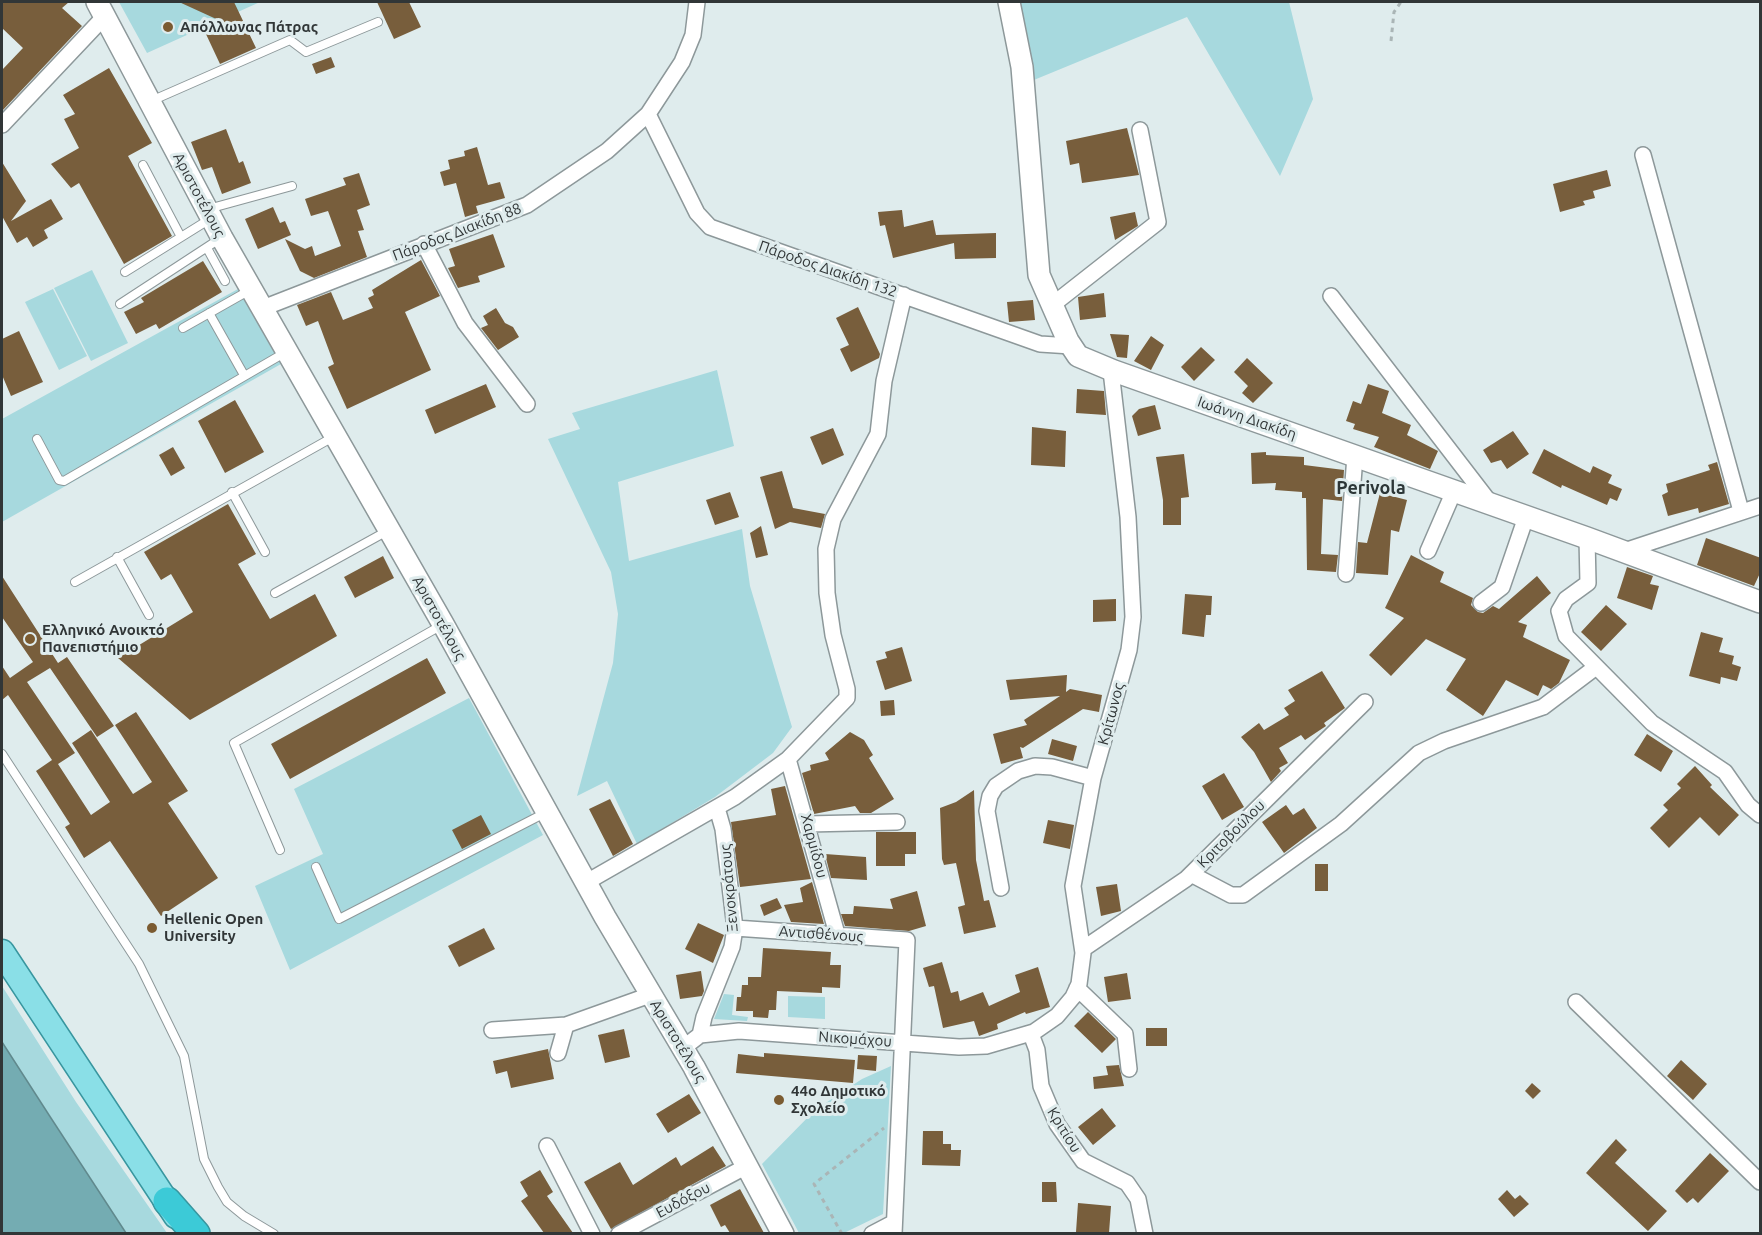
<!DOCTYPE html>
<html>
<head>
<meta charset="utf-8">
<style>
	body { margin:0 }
	#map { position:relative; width:1762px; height:1235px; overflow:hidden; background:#dfeced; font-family:Ubuntu,sans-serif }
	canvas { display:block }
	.frame { position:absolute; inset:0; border:3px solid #313637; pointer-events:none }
</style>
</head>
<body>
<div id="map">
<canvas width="1762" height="1235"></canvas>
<div class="frame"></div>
</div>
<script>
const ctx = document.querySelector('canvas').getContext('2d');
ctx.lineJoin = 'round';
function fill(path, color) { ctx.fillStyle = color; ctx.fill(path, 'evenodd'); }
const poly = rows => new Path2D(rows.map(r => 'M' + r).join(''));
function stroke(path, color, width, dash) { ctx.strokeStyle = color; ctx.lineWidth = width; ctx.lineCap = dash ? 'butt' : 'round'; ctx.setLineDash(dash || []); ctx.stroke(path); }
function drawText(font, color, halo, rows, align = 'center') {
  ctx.font = font + ' Ubuntu,sans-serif'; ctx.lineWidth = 6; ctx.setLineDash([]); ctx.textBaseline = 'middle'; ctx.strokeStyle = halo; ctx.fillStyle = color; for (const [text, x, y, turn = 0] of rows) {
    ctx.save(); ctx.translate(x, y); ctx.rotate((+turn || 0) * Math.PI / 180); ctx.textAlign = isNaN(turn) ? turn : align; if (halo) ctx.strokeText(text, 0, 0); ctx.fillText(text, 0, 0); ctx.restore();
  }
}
const green = poly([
	[119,2,260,2,147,53],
	[1012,2,1289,2,1313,99,1280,176,1187,17,1029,82],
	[92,270,128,343,91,361,54,288],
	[53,289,87,356,59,370,25,302],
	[238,289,281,364,2,522,2,419],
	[717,370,734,446,618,482,629,561,742,529,750,586,792,727,773,753,715,797,637,844,607,781,577,796,613,663,618,614,611,572,548,439,580,429,572,413],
	[469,698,543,835,290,970,255,886,323,854,294,789],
	[2,986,76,1102,167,1233,126,1233,2,1042],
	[724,994,734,995,732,1015,748,1017,747,1021,714,1019],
	[788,996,825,997,825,1019,788,1017],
	[891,1066,883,1214,844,1233,799,1233,762,1164,815,1110,862,1079]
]);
const water = poly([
	[2,1042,49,1115,126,1233,2,1233,2,1042]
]);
const building = poly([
	[2,2,69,2,62,8,82,26,2,111,2,70,23,48,2,28],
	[179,2,234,2,256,48,220,64,205,32,225,23],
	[377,2,409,2,421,27,394,39],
	[331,57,335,67,316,74,312,64],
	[109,68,152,143,128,156,172,236,124,264,79,183,71,188,51,164,79,148,64,119,75,114,63,95],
	[1127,128,1139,175,1082,183,1079,163,1070,165,1066,141],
	[226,129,239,163,243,161,251,183,222,194,212,167,202,170,191,142],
	[477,147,488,185,500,182,505,198,476,206,478,213,465,217,456,183,444,186,440,172,450,169,448,160,465,156,464,151],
	[2,162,26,201,11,221,51,199,63,219,44,230,48,238,33,247,27,237,17,243,2,216],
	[1607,170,1611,186,1593,191,1595,198,1583,201,1585,205,1560,212,1553,184],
	[359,173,370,205,357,210,364,230,358,231,367,257,314,278,300,271,285,239,305,249,312,246,315,256,341,246,328,211,311,216,305,199,346,185,343,178],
	[273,207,280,223,285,221,291,235,258,249,245,219],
	[902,210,904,227,933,220,936,235,996,233,996,258,955,259,954,243,893,258,885,225,880,226,878,212],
	[1135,212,1138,226,1115,240,1110,217],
	[493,234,505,267,478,276,480,282,458,288,448,268,455,266,449,249],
	[421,260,440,296,405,312,431,370,347,409,328,367,334,364,318,321,306,326,297,305,331,292,343,320,373,308,368,298,374,295,372,290],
	[203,261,222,292,159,329,156,324,136,334,124,312,144,302,141,298],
	[1104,293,1106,317,1080,320,1078,297],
	[1033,300,1035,320,1009,322,1007,302],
	[858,307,880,354,879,358,851,372,840,349,849,345,836,318],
	[496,308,505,323,513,327,519,337,498,350,481,328,488,325,483,316],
	[19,331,43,382,11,396,2,375,2,339],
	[1110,334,1129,335,1127,358,1117,357],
	[1151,336,1164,345,1151,370,1134,361],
	[1201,347,1215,360,1194,381,1181,367],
	[1247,358,1273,383,1253,403,1242,393,1248,386,1234,372],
	[486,384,496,407,435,434,425,410],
	[1368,384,1389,391,1382,413,1411,425,1407,435,1438,451,1430,469,1374,447,1379,437,1353,429,1355,424,1346,421,1353,401,1361,404],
	[1077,389,1104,391,1106,415,1076,413],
	[235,400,264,452,225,473,198,421],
	[1155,405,1161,429,1138,436,1132,416,1139,409],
	[1032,427,1066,431,1065,467,1031,465],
	[833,428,844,455,822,465,810,437],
	[1513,431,1529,454,1507,469,1501,460,1491,463,1483,450],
	[173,447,185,468,171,476,159,455],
	[1544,449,1590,473,1593,466,1612,475,1608,483,1622,489,1617,501,1610,498,1607,505,1562,485,1561,488,1532,473],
	[1266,452,1266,455,1304,457,1304,465,1344,470,1342,501,1323,499,1321,554,1338,555,1336,572,1307,570,1306,498,1302,498,1302,492,1275,490,1276,483,1252,484,1251,453],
	[1184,454,1189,497,1181,498,1181,525,1163,525,1163,500,1156,457],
	[1717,462,1729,504,1699,513,1698,508,1668,516,1662,495,1668,492,1666,484,1710,470,1708,465],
	[782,471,793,508,825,514,821,528,790,522,775,529,760,477],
	[730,492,739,517,715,525,706,500],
	[1380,493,1407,500,1399,532,1391,530,1388,575,1356,573,1358,542,1367,543],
	[228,504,256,554,238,564,270,619,315,594,337,636,190,720,118,658,193,612,171,574,161,580,144,552],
	[761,526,768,555,756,558,750,533],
	[1706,538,1761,558,1761,571,1754,586,1697,565],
	[1411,555,1444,572,1440,582,1473,598,1471,605,1478,612,1483,613,1493,606,1499,609,1537,576,1551,593,1518,622,1527,625,1523,637,1570,660,1559,683,1551,689,1543,685,1538,696,1506,680,1483,716,1446,690,1466,659,1426,639,1391,676,1369,655,1404,618,1385,608],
	[383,556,394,578,355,598,344,577],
	[1627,567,1653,576,1650,584,1659,586,1652,610,1617,598],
	[2,576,58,663,67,657,114,726,97,737,50,668,27,682,75,753,58,764,91,815,110,802,72,743,91,730,133,794,152,782,115,725,136,712,188,791,168,803,218,878,161,916,110,841,84,858,65,827,70,824,36,771,52,760,8,695,2,700,2,666,10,678,33,662,2,617],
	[1185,594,1212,596,1211,615,1206,615,1204,637,1182,634],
	[1116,599,1116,621,1093,622,1093,600],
	[1606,605,1627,624,1601,651,1581,632],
	[1701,632,1723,638,1719,652,1734,656,1732,664,1741,667,1737,681,1721,677,1720,684,1689,676],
	[902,647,912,681,885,690,876,661,887,658,885,652],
	[427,658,446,693,290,779,271,744],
	[1322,671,1345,708,1324,723,1326,726,1305,740,1301,735,1279,748,1288,763,1279,768,1281,771,1271,782,1254,752,1241,737,1259,723,1264,730,1289,715,1284,708,1295,701,1288,690],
	[1067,675,1066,692,1070,689,1102,695,1099,712,1083,709,1023,748,1020,747,1023,758,1001,764,993,734,1027,725,1024,720,1060,696,1010,700,1006,680],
	[894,700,895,715,881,716,880,701],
	[850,732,864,740,873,755,869,758,894,799,871,813,860,813,855,806,814,814,802,773,811,770,810,765,829,760,825,753],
	[1647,734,1673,751,1661,772,1634,755],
	[1052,739,1077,746,1073,761,1048,754],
	[1695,766,1712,785,1710,787,1739,815,1719,836,1700,817,1669,848,1650,828,1668,810,1663,805,1681,788,1677,784],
	[1224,773,1244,807,1222,820,1202,786],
	[785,786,811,879,740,887,731,822,776,815,771,789],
	[974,790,976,860,984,901,989,900,996,927,964,934,958,907,965,905,956,863,944,865,942,859,940,808,956,802],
	[610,799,633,844,613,856,589,809],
	[1286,805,1293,815,1304,808,1317,828,1284,853,1262,822],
	[481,815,491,834,462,849,452,830],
	[1048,820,1074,825,1070,849,1043,843],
	[876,832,916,832,916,854,905,854,905,866,876,866],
	[825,854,866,857,867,880,831,878],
	[1315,864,1328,864,1328,891,1315,891],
	[812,882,824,924,791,922,784,905,803,902,800,888],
	[1117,884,1121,911,1101,916,1096,887],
	[917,891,926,926,909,931,845,926,841,914,853,914,854,906,893,909,890,899],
	[777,898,782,908,764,916,760,905],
	[698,923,724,935,713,963,685,949],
	[484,928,495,949,459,967,448,946],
	[763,948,831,952,830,965,841,965,840,988,822,987,822,993,777,991,776,1010,769,1010,768,1018,753,1017,753,1011,736,1011,737,997,741,997,742,985,748,985,748,977,761,977],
	[942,962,951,993,958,991,960,1001,983,992,989,1006,1020,992,1015,975,1038,967,1050,1007,1026,1014,1025,1012,997,1024,998,1029,979,1036,974,1021,943,1028,934,986,929,987,923,968],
	[701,971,704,991,702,996,680,999,676,975],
	[1127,973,1131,999,1108,1002,1104,977],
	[1088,1012,1116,1039,1102,1053,1074,1026],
	[1146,1028,1167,1028,1167,1046,1146,1046],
	[624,1029,630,1057,605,1063,598,1035],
	[548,1049,554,1079,511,1088,507,1071,496,1074,493,1061],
	[764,1053,855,1060,853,1083,736,1073,738,1054,764,1057],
	[858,1055,877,1056,876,1071,857,1069],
	[1681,1060,1707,1084,1693,1100,1667,1076],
	[1119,1065,1124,1086,1094,1089,1093,1077,1108,1075,1106,1066],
	[1532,1083,1541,1091,1533,1099,1525,1091],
	[689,1094,701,1113,668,1133,656,1114],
	[1102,1108,1116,1126,1093,1145,1078,1127],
	[923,1131,943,1131,943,1144,951,1144,951,1150,961,1150,960,1166,922,1165],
	[1616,1139,1627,1150,1615,1163,1667,1211,1648,1231,1586,1173],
	[713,1146,726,1166,611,1229,584,1182,620,1162,633,1185,676,1157,681,1166],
	[1710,1153,1729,1171,1698,1203,1693,1198,1687,1203,1675,1191],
	[540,1170,553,1192,547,1196,573,1233,544,1233,521,1201,528,1196,520,1182],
	[1042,1182,1056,1182,1057,1202,1042,1202],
	[740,1189,764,1233,730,1233,725,1225,721,1227,710,1205],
	[1507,1190,1515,1199,1520,1195,1529,1204,1514,1217,1498,1199],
	[1078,1203,1111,1206,1109,1233,1076,1232]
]);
const path = poly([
	[1391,41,1394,12,1401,2],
	[842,1234,814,1184,884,1128]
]);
const lane = poly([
	[151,101,290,40,306,52,378,22],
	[143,165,181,237],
	[208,209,292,186],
	[207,248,225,281],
	[125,272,210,219],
	[120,304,221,238],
	[209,313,244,375],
	[183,328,250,290],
	[37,439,59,480,64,481,286,352],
	[232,492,265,552],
	[117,557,149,615],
	[75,582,335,436],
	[275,593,389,530],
	[2,754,139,964,184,1056,204,1159,218,1187,227,1202,244,1216,274,1234],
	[280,850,234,743,442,625],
	[316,867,339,919,545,813]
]);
const street = poly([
	[648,114,697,213,710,227,1040,344,1071,346],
	[2,125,105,16],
	[1643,155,1741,511],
	[424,244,465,323,527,404],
	[1331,296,1491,504],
	[1051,306,1158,222,1140,130],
	[263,308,527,205,607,151,648,114,682,62,693,35,697,2],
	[1587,538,1588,583,1566,599,1559,611,1566,636,1652,723,1725,772,1748,805,1760,815],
	[1428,551,1454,491],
	[1624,551,1760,506],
	[1346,574,1355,456],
	[1481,603,1502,587,1526,517],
	[788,759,837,934],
	[807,824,897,822],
	[1191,874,1231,895,1243,895,1341,824,1419,753,1444,741,1543,707,1596,667],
	[585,883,735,797,788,759,847,698,847,689,833,635,827,593,826,549,833,519,878,434,884,381,904,295],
	[1001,888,987,811,990,796,996,786,1018,771,1035,766,1052,767,1093,778],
	[735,928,907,940,894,1234],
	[1083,949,1186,879,1365,702],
	[1077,988,1125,1034,1129,1069],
	[1576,1002,1760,1182],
	[492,1030,566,1025,650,995],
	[1031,1034,1037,1050,1041,1086,1057,1124,1083,1161,1127,1183,1138,1199,1145,1234],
	[700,1035,704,1017,732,947,735,928,723,829,717,808],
	[683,1048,700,1035,739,1031,959,1047,986,1046,1034,1032,1057,1016,1073,997,1079,984,1083,953,1073,886,1093,778,1129,650,1133,617,1128,517,1111,371],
	[558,1053,566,1025],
	[547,1146,592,1234],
	[619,1234,747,1166],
	[872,1234,893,1223]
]);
const secondary = poly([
	[97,2,222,238,443,624,605,917,694,1067,783,1234],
	[1009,2,1022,67,1039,275,1068,341,1078,356,1114,371,1587,538,1760,602]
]);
const primary = poly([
	[2,952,176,1216]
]);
const highway = poly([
	[167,1201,196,1234]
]);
const markers = [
	[168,27,6,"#7b5b31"],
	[30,639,6,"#7b5b31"],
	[152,928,6,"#7b5b31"],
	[779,1100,6,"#7b5b31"]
];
const poiNames = [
	["Απόλλωνας Πάτρας",180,27],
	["Ελληνικό Ανοικτό",42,630],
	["Πανεπιστήμιο",42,647],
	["Hellenic Open",164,919],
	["University",164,936],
	["44ο Δημοτικό",791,1091],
	["Σχολείο",791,1108]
];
const streetNames = [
	["Αριστοτέλους",199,195,62],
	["Πάροδος Διακίδη 88",457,232,-21],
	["Πάροδος Διακίδη 132",828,269,19],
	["Ιωάννη Διακίδη",1247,418,19],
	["Αριστοτέλους",439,618,61],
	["Κρίτωνος",1111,714,-75],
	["Κριτοβούλου",1231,834,-45],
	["Χαρμίδου",814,846,75],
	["Ξενοκράτους",729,888,-95],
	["Αντισθένους",821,934,4],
	["Νικομάχου",855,1039,4],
	["Αριστοτέλους",678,1041,59],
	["Κριτίου",1064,1130,58],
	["Ευδόξου",683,1200,-28]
];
const quarterNames = [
	["Perivola",1371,488]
];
fill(green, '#a7d9de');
fill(water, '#74acb2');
stroke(water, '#60898d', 1.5);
fill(building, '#785e3c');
stroke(lane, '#8d989a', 10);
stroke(street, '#8d989a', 18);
stroke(secondary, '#8d989a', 24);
stroke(primary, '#38969f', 27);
stroke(highway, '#38969f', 30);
stroke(path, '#aab5b6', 3, [4.5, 4.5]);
stroke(lane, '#fff', 8);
stroke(street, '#fff', 15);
stroke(secondary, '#fff', 21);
stroke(primary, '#8adfe7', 24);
stroke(highway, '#3ccad7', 27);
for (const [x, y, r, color] of markers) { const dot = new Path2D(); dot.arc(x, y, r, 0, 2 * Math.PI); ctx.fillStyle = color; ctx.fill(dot); stroke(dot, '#dfeced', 2); }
drawText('bold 15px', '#313637', '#dfeced', poiNames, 'left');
drawText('15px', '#313637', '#dfeced', streetNames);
drawText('bold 18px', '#2c3637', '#dfeced', quarterNames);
</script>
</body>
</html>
